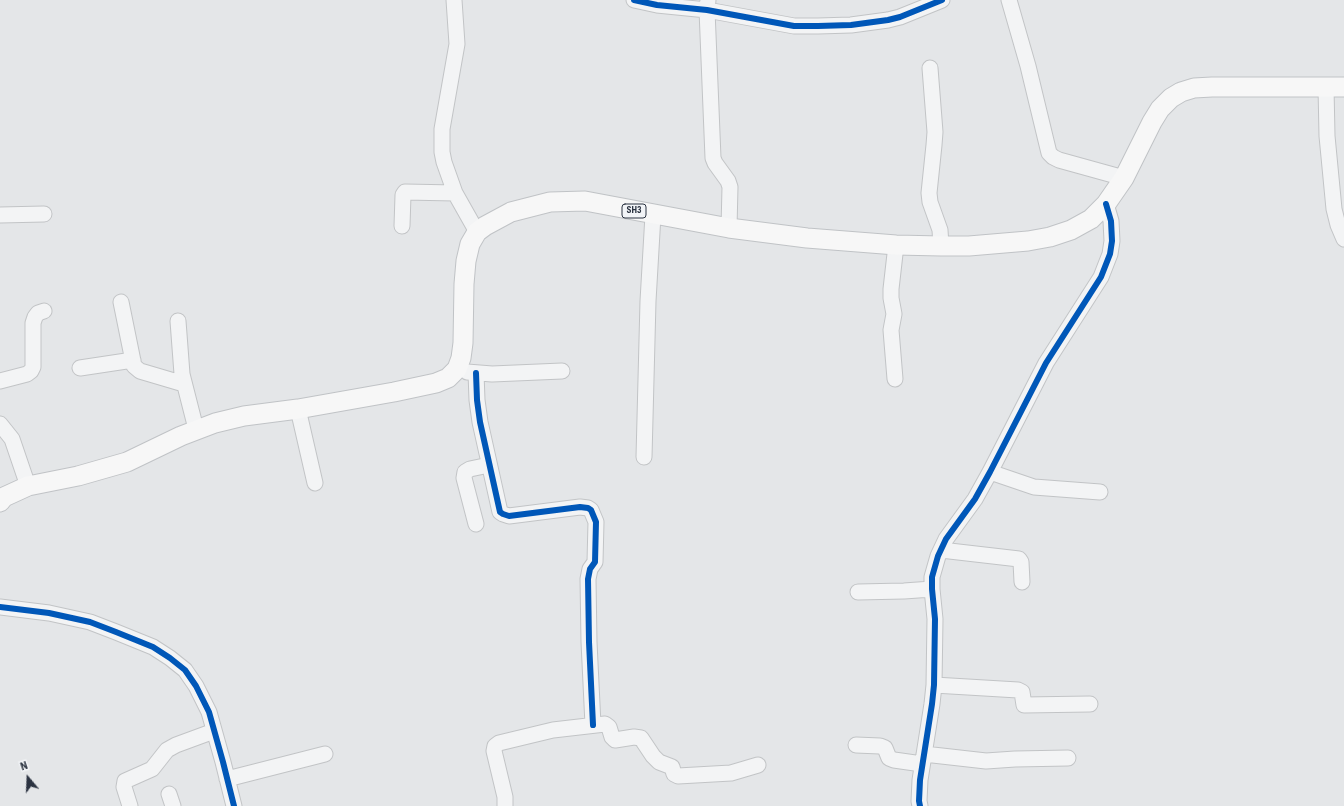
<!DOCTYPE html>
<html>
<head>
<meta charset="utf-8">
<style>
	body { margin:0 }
	#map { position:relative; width:1344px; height:806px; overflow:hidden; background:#e4e6e8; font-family:"Roboto Condensed",sans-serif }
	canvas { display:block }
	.north { position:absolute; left:8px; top:758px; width:40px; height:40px; -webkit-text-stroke:3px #f2f4f7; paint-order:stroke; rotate:341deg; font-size:11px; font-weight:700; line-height:16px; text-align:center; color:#2b3341 }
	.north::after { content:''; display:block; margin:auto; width:14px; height:18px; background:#2b3341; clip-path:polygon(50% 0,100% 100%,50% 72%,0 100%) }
</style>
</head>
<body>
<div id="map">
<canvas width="1344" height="806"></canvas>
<div class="north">N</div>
</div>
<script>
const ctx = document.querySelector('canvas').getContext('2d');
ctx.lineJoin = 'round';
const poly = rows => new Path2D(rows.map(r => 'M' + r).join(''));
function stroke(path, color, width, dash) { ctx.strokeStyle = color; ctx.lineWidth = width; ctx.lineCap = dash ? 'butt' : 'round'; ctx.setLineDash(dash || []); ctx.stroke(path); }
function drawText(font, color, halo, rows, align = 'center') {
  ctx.font = font + ' "Roboto Condensed",sans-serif'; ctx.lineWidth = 3.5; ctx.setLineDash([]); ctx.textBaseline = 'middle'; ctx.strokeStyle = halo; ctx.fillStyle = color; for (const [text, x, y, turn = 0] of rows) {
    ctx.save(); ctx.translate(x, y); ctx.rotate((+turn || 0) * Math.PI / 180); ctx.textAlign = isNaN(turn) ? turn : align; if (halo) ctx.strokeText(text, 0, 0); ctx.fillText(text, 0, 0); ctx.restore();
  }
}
const minor = poly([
	[454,0,457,44,442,129,442,152,444,162,455,193,477,232],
	[634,0,657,5,707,10,794,26,818,26,851,25,888,20,900,17,942,0],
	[708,0,707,10,713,158,715,163,728,181,730,187,729,228],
	[1009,0,1028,66,1049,153,1053,157,1059,160,1124,178],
	[930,68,935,132,934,145,929,193,930,202,940,230,941,246],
	[1326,87,1327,136,1334,209,1338,225,1344,239],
	[0,215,44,214],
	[402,226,403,195,405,192,455,193],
	[121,302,134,366,140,371,184,384],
	[178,321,182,374,196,429],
	[80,368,133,360],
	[467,372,492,374,562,371],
	[476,373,477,400,480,422,500,512,503,514,509,516,580,507,588,508,591,510,596,522,595,562,590,569,588,579,589,642,593,725],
	[895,379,891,330,894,314,891,298,891,289,896,245],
	[0,381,27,374,31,371,33,367,33,323,35,317,38,313,44,311],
	[298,409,315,483],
	[0,424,12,439,28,486],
	[644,457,648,301,653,215],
	[990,472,1034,487,1100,492],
	[476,524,464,478,465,472,470,469,489,465],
	[941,550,1019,559,1021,562,1022,582],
	[858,592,904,591,932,589],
	[0,607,49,613,90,622,116,632,153,647,170,658,185,670,196,686,209,712,223,762,234,806],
	[934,685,1018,690,1022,692,1024,705,1090,704],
	[856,745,880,746,885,748,889,758,894,760,922,764],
	[924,754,986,761,1015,759,1068,758],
	[227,779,325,754],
	[169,794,173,806],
	[130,806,124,787,125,781,152,769,167,750,176,745,214,731],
	[505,806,505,797,494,751,495,746,499,743,553,730,605,724,609,727,612,737,615,740,634,737,641,738,653,756,659,762,672,767,674,774,678,776,731,773,758,765],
	[920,806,919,801,920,780,932,704,934,685,935,619,932,589,932,577,938,556,946,539,975,499,990,472,1046,363,1101,277,1110,254,1112,241,1111,221,1106,204]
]);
const major = poly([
	[0,502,4,497,28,486,78,476,127,462,181,436,215,423,244,416,298,409,394,392,436,383,448,378,457,369,461,358,463,343,464,284,466,261,470,244,477,232,485,226,511,212,550,202,585,201,729,228,807,238,896,245,941,246,969,246,1028,241,1050,237,1071,230,1091,219,1106,204,1124,178,1152,122,1160,109,1171,98,1181,92,1194,88,1212,87,1344,87]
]);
const cycleway = poly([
	[634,0,657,5,707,10,794,26,818,26,851,25,888,20,900,17,942,0],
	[476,373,477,400,480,422,500,512,503,514,509,516,580,507,588,508,591,510,596,522,595,562,590,569,588,579,589,642,593,725],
	[0,607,49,613,90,622,116,632,153,647,170,658,185,670,196,686,209,712,223,762,234,806],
	[920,806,919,801,920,780,932,704,934,685,935,619,932,589,932,577,938,556,946,539,975,499,990,472,1046,363,1101,277,1110,254,1112,241,1111,221,1106,204]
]);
const shields = [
	[634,211,24]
];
const shieldNames = [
	["SH3",634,211]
];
stroke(minor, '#c2c4c6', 17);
stroke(major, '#c0c3c6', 21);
stroke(minor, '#f3f4f5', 15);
stroke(major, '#f7f7f7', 19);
stroke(cycleway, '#0057b8', 6);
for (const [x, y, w] of shields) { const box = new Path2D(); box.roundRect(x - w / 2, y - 7, w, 14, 3); ctx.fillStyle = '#f2f4f7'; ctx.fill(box); stroke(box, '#2b3341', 1); }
drawText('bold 9px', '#2b3341', null, shieldNames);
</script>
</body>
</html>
